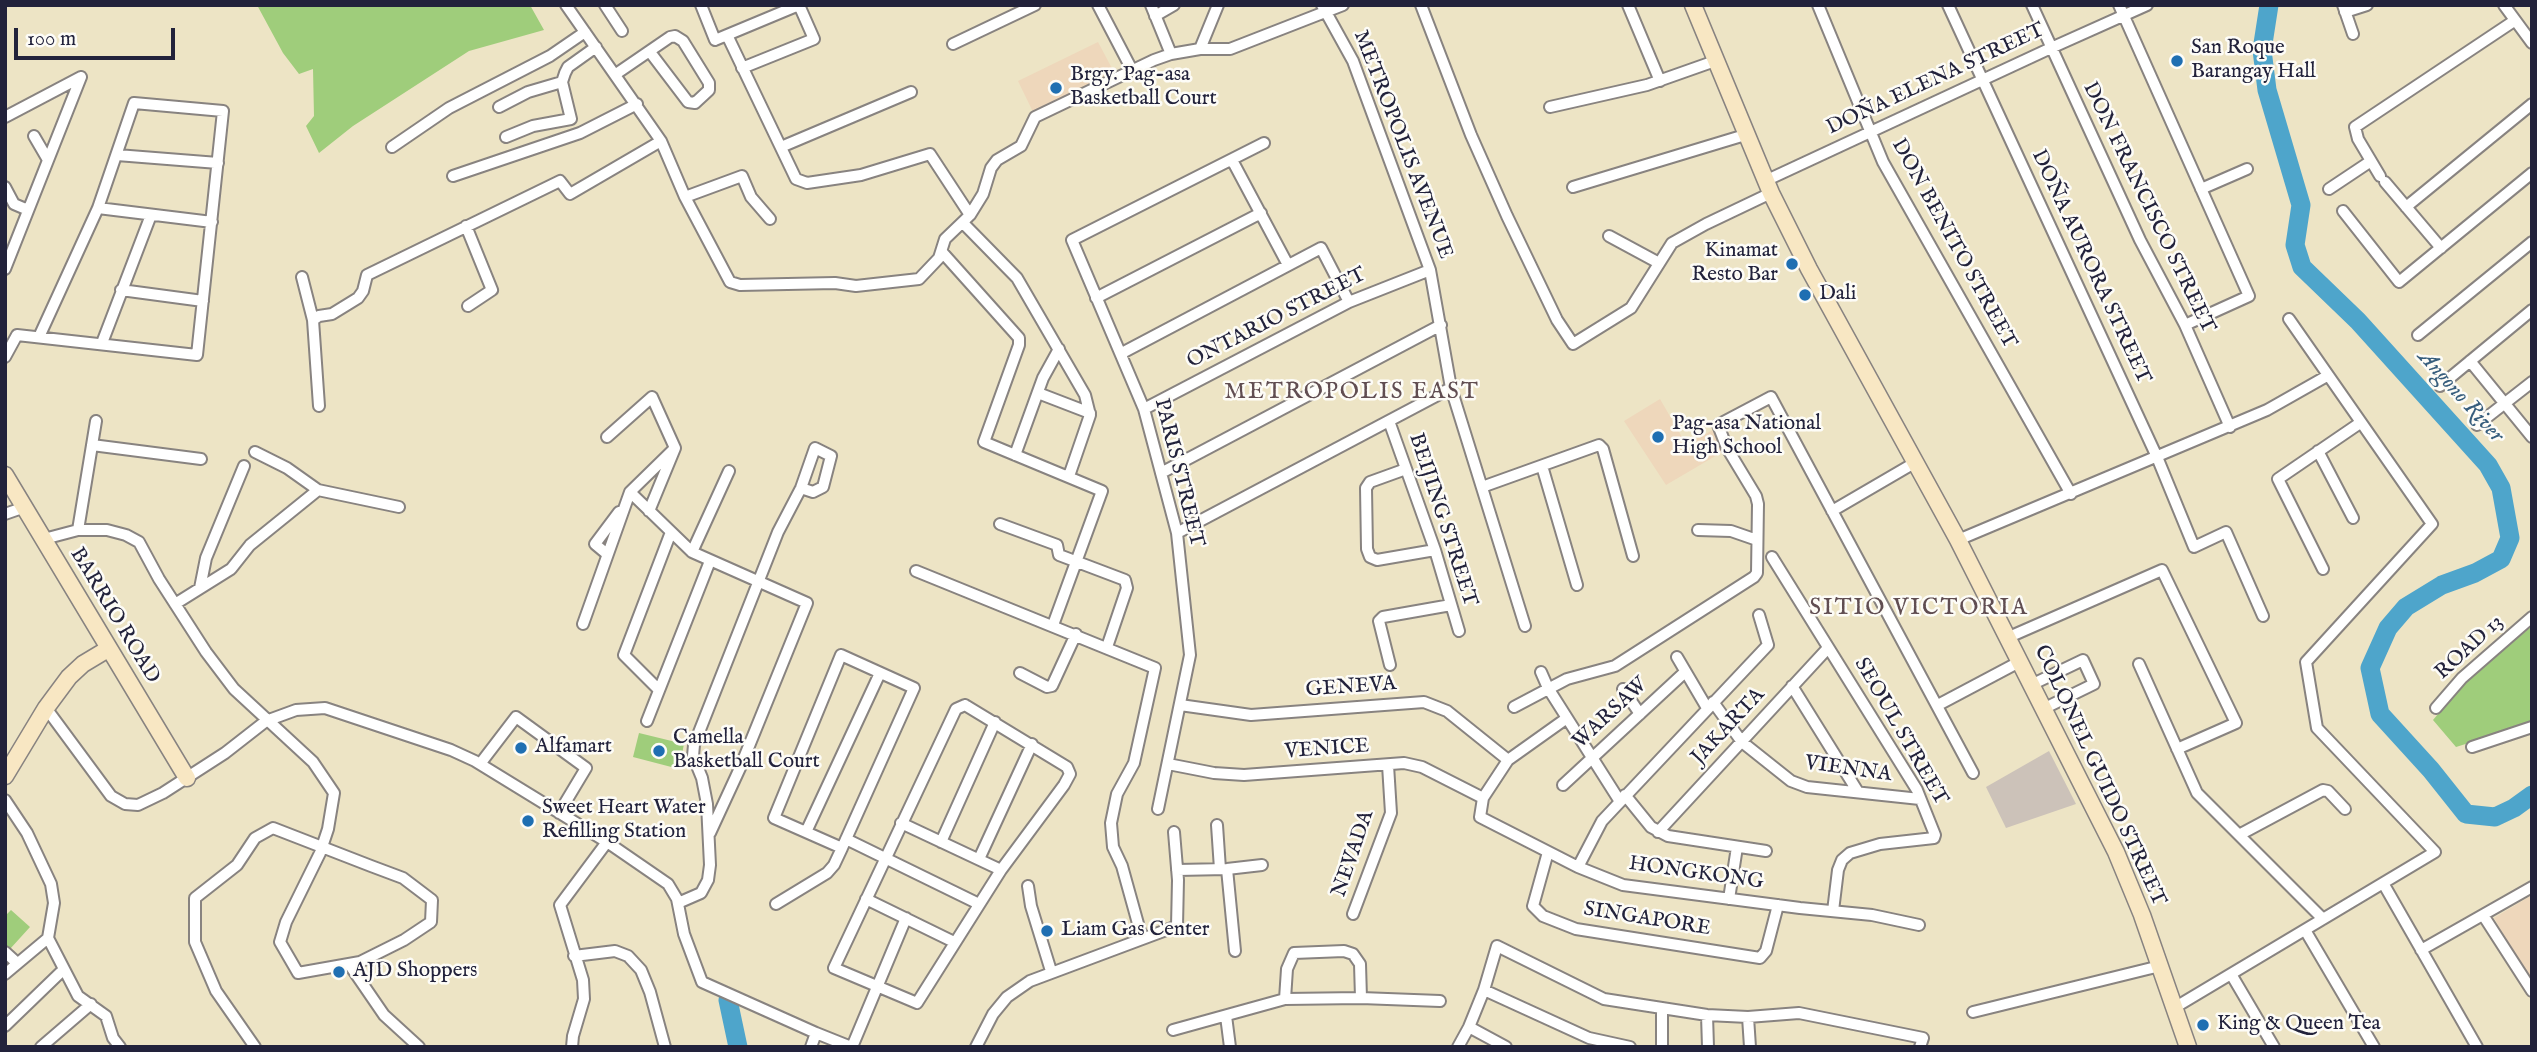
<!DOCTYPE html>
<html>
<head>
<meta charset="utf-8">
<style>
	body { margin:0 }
	#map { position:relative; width:2537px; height:1052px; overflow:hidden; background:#ede4c5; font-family:"IM FELL English",serif }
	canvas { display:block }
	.frame { position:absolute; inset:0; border:7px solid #22223b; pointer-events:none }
	.scale { position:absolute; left:14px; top:28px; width:161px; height:32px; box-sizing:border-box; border:4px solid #22223b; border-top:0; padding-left:9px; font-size:21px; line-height:24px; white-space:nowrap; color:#22223b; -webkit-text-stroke:5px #fdfcf7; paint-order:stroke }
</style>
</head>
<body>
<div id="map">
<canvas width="2537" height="1052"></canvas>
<div class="frame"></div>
<div class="scale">100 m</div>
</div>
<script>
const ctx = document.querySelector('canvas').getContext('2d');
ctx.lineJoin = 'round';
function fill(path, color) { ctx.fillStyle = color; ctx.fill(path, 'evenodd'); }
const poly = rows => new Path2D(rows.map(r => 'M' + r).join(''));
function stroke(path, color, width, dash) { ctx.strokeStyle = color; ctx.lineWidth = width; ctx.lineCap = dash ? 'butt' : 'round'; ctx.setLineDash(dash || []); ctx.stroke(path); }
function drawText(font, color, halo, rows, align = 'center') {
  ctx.font = font + ' "IM FELL English",serif'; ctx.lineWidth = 5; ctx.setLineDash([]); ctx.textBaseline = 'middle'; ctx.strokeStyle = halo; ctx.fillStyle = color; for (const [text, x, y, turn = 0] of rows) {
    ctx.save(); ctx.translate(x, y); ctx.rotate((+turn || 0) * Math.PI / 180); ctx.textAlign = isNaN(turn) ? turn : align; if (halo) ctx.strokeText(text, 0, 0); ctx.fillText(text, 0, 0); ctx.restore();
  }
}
const built = poly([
	[1098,42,1115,74,1034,114,1018,81],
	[1660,399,1686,444,1713,430,1724,451,1666,485,1624,421],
	[2532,895,2532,984,2494,918]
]);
const industrial = poly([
	[2049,751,2076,804,2006,828,1986,787]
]);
const green = poly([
	[257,5,530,5,544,30,469,51,353,126,319,153,306,126,314,116,313,69,299,74,283,53],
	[2532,626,2532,723,2456,747,2433,720,2465,682],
	[639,733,684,744,679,769,633,757],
	[11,910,30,927,10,949,5,945,5,916]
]);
const river = poly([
	[2269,5,2262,50,2267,90,2301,205,2295,245,2302,267,2358,321,2488,465,2501,488,2510,538,2501,559,2475,573,2442,585,2406,607,2388,628,2370,668,2380,714,2431,770,2466,814,2495,817,2514,808,2532,795],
	[728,1000,738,1047]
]);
const street = poly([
	[566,5,661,141,685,197,730,282,740,285,835,283,856,286,919,279,939,258,945,239,970,215,983,194,991,168,997,160,1021,146,1035,117,1154,60,1171,54,1200,49,1230,49,1343,5],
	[605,5,622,31],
	[701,5,715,40,799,5],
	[1098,5,1132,70],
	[1151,5,1171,54],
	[1322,5,1353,61,1430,270,1451,388,1525,626],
	[1421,5,1471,135,1507,216,1557,320,1573,344,1631,308,1672,243,1706,224,1771,193],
	[1628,5,1660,81],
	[1818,5,1883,162,2071,494],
	[1948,5,2157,457,2194,547,2226,532,2263,616],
	[2032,5,2140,240,2185,325,2230,427],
	[2119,5,2249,296,2185,325],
	[2343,5,2353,34],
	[2504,5,2532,43],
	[2345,12,2367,5],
	[1155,16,1174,5],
	[727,35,796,179,807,183,861,175,930,154,970,215],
	[953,44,1035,5],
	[1200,49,1218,5],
	[742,68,814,39,799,5],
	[616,74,670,37,675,36,683,41,709,83,709,90,695,103,688,102,650,52],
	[499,107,528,92,562,82],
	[1550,107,1647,85,1715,61],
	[5,117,81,77],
	[34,136,48,160],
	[506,137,533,126,571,119,562,82,565,73,568,67,596,47],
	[392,147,449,108,550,56,585,32],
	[781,147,911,92],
	[117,155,218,163],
	[1232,160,1288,265],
	[453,176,580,133,637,104],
	[2380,176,2358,139,2355,127,2514,21],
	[1765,181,2051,48,2147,5],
	[2385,182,2441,248],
	[5,187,14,204,28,210],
	[1573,187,1745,135],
	[2201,189,2247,169],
	[2329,189,2371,161],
	[685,197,742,176,751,197,770,219],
	[2406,207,2532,104],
	[98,208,212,222],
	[2343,211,2399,282,2532,173],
	[963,223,1017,278,1085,395,1090,415,1069,476],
	[466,226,492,290,468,306],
	[1609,236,1659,263],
	[942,252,1019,338,1019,345,984,442,1102,491,1053,625],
	[5,269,81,77],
	[302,277,313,320],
	[121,290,203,301],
	[1096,298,1261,213],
	[2418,335,2532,242],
	[102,343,151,215],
	[1122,353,1321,248,1349,302],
	[5,357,17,335,197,355,223,111,134,103,98,208,39,337],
	[2470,361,2532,437],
	[2440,386,2532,310],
	[1038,393,1090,413],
	[319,406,313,320,319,316,332,314,358,298,363,291,367,275,560,181,570,194,661,141],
	[1144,409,1349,302,1430,270],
	[1389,421,1435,550,1459,631],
	[2477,425,2532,382],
	[607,437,652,397,675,448,649,511],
	[92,445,201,459],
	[2318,451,2353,518],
	[255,452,287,468,318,490,399,507],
	[1015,455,1043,378,1059,349],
	[1542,466,1577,585],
	[1406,469,1370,482,1366,488,1367,549,1370,557,1377,560,1435,550],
	[1161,473,1441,325],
	[1482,487,1599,445,1603,449,1633,556],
	[630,492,692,552,807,603,740,768,710,833],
	[1832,511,1916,462],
	[5,514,25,507],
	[1000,524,1057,545,1059,555,1125,580,1127,588,1107,647],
	[78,530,96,421],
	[1698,530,1731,531,1757,540],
	[1177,533,1451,388],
	[44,539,78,530,107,530,126,535,139,542,159,579,206,652,234,689,313,762,334,793,328,829,320,853,286,922,280,942,298,973,360,962,404,940,431,922,432,900,403,878,371,866,273,828,255,838,237,865,195,898,195,942,216,991,255,1047],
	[1958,540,2267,410,2327,376],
	[692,552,729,471],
	[607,554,595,544,619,512],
	[1772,557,1917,790,1935,835,1934,838,1880,844,1850,853,1842,860,1838,870,1833,911],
	[2323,569,2278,479,2360,423],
	[916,571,1155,668,1134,763,1117,794,1111,823,1113,847,1122,866,1142,938],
	[200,588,206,558,244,466],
	[175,604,231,569,250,545,318,490],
	[583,624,630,492,675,448],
	[2009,637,2162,570,2236,723,2177,749],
	[841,655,914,688,842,848,774,818,841,655],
	[1677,657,1707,708],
	[2139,664,2197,793,2323,919],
	[1390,665,1379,621,1383,617,1451,605],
	[1541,672,1548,688,1619,800],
	[1020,673,1047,687,1052,686,1076,634],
	[2033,684,2083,660,2094,684,2045,708],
	[1792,686,1858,792],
	[1623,689,1640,714],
	[659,690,624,655,671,532],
	[1713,702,1742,742,1791,781,1807,787,1920,799],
	[965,705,1067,767,1070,774,1064,785,1001,870,917,1003,834,968,956,709,965,705],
	[1180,705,1251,715,1424,702,1447,711,1508,760],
	[1938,705,2021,661],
	[1514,707,1567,679,1615,666,1754,577,1757,573,1758,504,1756,496,1727,448,1718,425,1771,397,1973,773],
	[46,708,111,796,125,804,138,805,163,793,225,753,266,721,296,710,325,708,451,750,475,761,607,842,668,884,677,899,684,934,702,982,816,1033,851,1047],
	[2436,708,2462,678,2532,617],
	[1567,718,1508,760,1483,798,1480,817,1578,867,1623,885,1800,908,1872,915,1919,925],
	[647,721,710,561],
	[2472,747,2532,727],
	[480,764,516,717,586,768,559,813],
	[1168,764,1214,773,1244,775,1404,763,1422,767,1483,798],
	[1563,785,1685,672],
	[1625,795,1651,827,1668,836,1766,851],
	[5,800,27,833,51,884,54,903,48,938,78,996,106,1016,113,1038,120,1047],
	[1158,809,1190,655,1177,533,1144,409,1072,240,1264,143],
	[901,823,1001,870],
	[1217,825,1220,869],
	[806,832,880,673],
	[1658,832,1828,648],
	[2239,835,2323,790,2328,791,2345,809],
	[846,839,979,904],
	[941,842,995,722],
	[1548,852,1533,906,1543,916,1576,929,1760,958,1766,951,1778,905],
	[979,859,1032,744],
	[1578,867,1602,821,1768,645,1759,615],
	[1227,869,1235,951],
	[1177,870,1227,869,1262,865],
	[2383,883,2477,1047],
	[1028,886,1031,906,1051,971],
	[866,899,954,942],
	[1729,899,1737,847],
	[678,903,701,893,708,880,710,865,707,804,702,778,693,756,694,745,778,532,801,488,815,448,831,456,823,487,813,492,801,488],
	[776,904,827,873,834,865,842,848],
	[1353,914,1391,813,1388,765],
	[2483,915,2532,991],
	[2305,930,2374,1047],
	[2421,950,2532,887],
	[5,952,17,963],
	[574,956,615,951,628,956,641,970,650,992,665,1047],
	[349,964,384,1015,419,1047],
	[5,974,48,938],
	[2231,974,2274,1047],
	[1484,990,1589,1038,1630,1047],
	[1285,999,1287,969,1294,953,1344,951,1353,954,1360,964,1361,998],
	[2174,1008,2435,852,2317,728,2306,662,2432,524,2289,319],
	[1662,1009,1662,1047],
	[1973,1012,2160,966],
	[1707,1015,1708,1047],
	[1226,1016,1230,1047],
	[1748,1017,1750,1047],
	[5,1026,63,970],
	[1469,1027,1506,1047],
	[1173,1030,1285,999,1361,998,1440,1001],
	[41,1047,91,1004],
	[572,1047,573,1036,584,999,583,980,560,905,607,842],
	[811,1047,816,1033],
	[852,1047,906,918],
	[976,1047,993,1014,1007,997,1030,981,1177,926,1178,880,1174,832],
	[1458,1047,1469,1027,1484,990,1497,946,1604,999,1707,1015,1748,1017,1799,1013,1923,1038,1920,1047]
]);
const secondary = poly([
	[1693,5,1771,193,1809,269,1958,540,2116,852,2142,915,2188,1047],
	[5,475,187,778],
	[5,776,46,708,69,677,83,664,108,649]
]);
const markers = [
	[2177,61,7,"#1f6fb2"],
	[1056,88,7,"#1f6fb2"],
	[1792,264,7,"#1f6fb2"],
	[1805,295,7,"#1f6fb2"],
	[1658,437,7,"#1f6fb2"],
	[521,748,7,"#1f6fb2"],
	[659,751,7,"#1f6fb2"],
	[528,821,7,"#1f6fb2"],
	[1047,931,7,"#1f6fb2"],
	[339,972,7,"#1f6fb2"],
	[2203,1025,7,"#1f6fb2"]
];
const poiNames = [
	["San Roque",2191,49],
	["Barangay Hall",2191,73],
	["Brgy. Pag-asa",1070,76],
	["Basketball Court",1070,100],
	["Kinamat",1778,252,"right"],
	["Resto Bar",1778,276,"right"],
	["Dali",1819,295],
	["Pag-asa National",1672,425],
	["High School",1672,449],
	["Camella",673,739],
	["Basketball Court",673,763],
	["Alfamart",535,748],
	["Sweet Heart Water",542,809],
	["Refilling Station",542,833],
	["Liam Gas Center",1061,931],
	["AJD Shoppers",353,972],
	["King & Queen Tea",2217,1025]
];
const streetNames = [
	["DOÑA ELENA STREET",1936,80,-25],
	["METROPOLIS AVENUE",1402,145,69],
	["DON FRANCISCO STREET",2148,208,64],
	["DON BENITO STREET",1953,244,61],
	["DOÑA AURORA STREET",2090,267,65],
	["ONTARIO STREET",1277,319,-27],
	["PARIS STREET",1178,473,76],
	["BEIJING STREET",1442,520,72],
	["BARRIO ROAD",114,616,59],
	["ROAD 13",2470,648,-43],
	["GENEVA",1351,688,-4],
	["WARSAW",1611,714,-43],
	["JAKARTA",1729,727,-47],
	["SEOUL STREET",1900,732,60],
	["VENICE",1327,750,-4],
	["VIENNA",1848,770,8],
	["COLONEL GUIDO STREET",2099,776,65],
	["NEVADA",1354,854,-71],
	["HONGKONG",1696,874,8],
	["SINGAPORE",1647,920,9]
];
const neighbourhoodNames = [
	["METROPOLIS EAST",1352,393],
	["SITIO VICTORIA",1919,609]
];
const waterNames = [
	["Angono River",2460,397,48]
];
fill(built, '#eed7bb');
fill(industrial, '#ccc2b9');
fill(green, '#9fcd7b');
stroke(river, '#4ea5cb', 19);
stroke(street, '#888380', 14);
stroke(secondary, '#888380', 19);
stroke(street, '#fff', 10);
stroke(secondary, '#f8e7c3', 16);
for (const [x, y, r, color] of markers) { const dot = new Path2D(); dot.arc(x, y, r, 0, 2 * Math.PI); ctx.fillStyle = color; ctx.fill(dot); stroke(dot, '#fdfcf7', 2.5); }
drawText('21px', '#22223b', '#fdfcf7', poiNames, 'left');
drawText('21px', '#22223b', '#fdfcf7', streetNames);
ctx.letterSpacing = '2px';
drawText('23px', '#604d51', '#fdfcf7', neighbourhoodNames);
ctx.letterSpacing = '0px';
drawText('italic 23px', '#365d7c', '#fdfcf7', waterNames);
</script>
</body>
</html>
